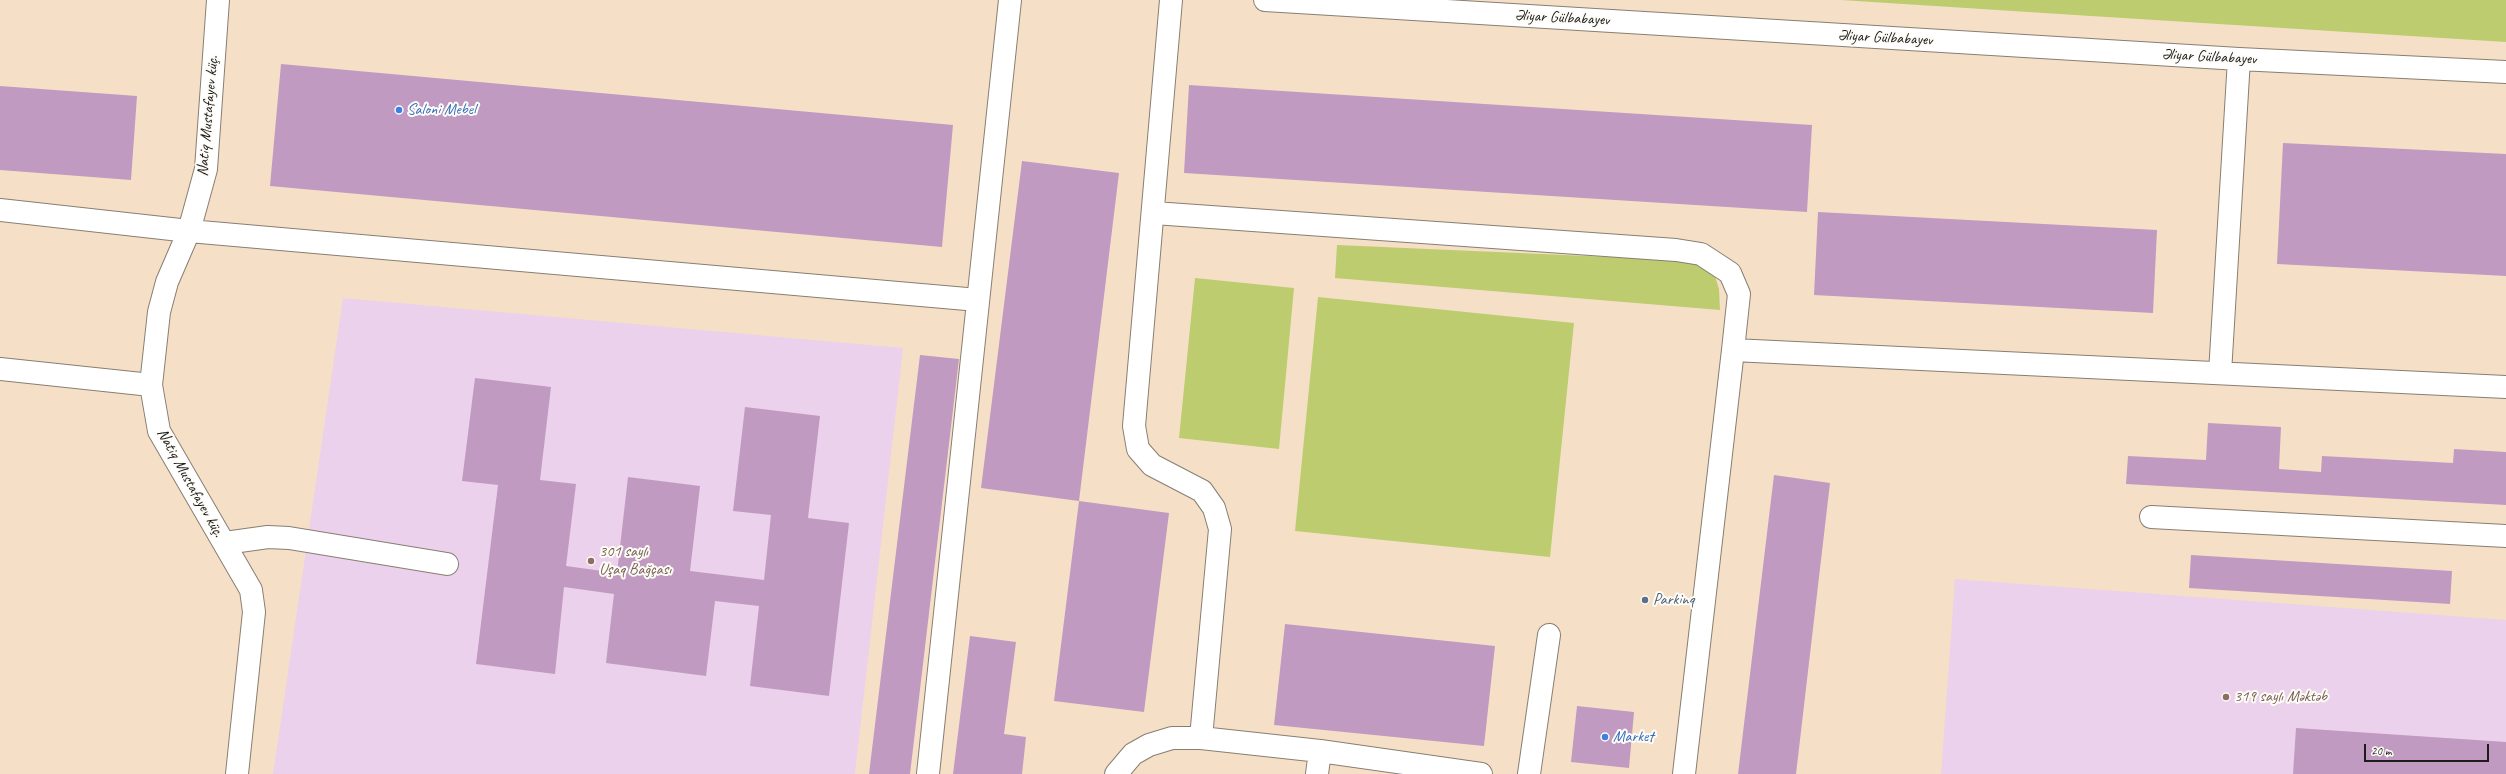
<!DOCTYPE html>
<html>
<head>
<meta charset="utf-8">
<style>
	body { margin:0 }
	#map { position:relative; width:2506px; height:774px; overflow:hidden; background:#f5e0c7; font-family:Caveat,sans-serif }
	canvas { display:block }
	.scale { position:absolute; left:2364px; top:744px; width:125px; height:18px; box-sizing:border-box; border:2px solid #1c1c1c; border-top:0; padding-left:5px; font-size:12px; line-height:14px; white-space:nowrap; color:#1c1c1c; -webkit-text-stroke:3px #fdfcf7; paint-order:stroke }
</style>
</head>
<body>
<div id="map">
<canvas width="2506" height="774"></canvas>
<div class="scale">20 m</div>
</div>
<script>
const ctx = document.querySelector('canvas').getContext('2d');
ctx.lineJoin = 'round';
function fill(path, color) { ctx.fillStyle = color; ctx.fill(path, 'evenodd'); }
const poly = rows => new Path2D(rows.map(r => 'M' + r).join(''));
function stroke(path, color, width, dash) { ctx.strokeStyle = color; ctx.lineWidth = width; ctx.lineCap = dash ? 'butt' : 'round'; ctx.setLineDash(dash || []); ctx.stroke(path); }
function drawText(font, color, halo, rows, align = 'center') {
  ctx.font = font + ' Caveat,sans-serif'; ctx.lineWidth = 4; ctx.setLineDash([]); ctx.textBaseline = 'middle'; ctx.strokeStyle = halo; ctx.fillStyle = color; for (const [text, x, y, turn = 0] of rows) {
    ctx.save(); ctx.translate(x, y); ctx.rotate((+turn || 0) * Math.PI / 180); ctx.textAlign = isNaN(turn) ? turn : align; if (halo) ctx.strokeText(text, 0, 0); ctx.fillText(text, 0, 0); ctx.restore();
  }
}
const built = poly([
	[343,298,903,348,855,774,273,774],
	[1955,579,2506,620,2506,774,1941,774]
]);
const green = poly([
	[1841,0,2506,0,2506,42,2091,16],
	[1337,245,1679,260,1699,265,1715,276,1719,289,1720,310,1335,278],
	[1195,278,1294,288,1279,449,1179,438],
	[1318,297,1574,323,1550,557,1295,531]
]);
const building = poly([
	[281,64,953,125,942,247,270,186],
	[1189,85,1812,125,1807,212,1184,173],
	[0,86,137,96,131,180,0,170],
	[2283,143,2506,154,2506,276,2277,264],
	[1022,161,1119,173,1079,501,1169,513,1144,712,1054,701,1079,501,981,488],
	[1818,212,2157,230,2153,313,1814,295],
	[920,355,959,359,910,774,869,774],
	[475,378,551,387,540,480,576,484,566,566,617,573,628,477,700,486,690,571,764,580,771,515,733,511,745,407,820,416,808,518,849,523,829,696,750,686,759,606,715,601,706,676,606,663,614,594,564,587,555,674,476,664,498,485,462,481],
	[2208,423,2281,427,2279,469,2321,472,2322,456,2453,463,2454,449,2506,452,2506,505,2126,484,2128,456,2206,460],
	[1774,475,1830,483,1796,774,1738,774],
	[2191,555,2452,571,2450,604,2189,588],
	[1285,624,1495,646,1484,746,1274,725],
	[970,636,1016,642,1004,734,1026,737,1022,774,953,774],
	[1577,706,1634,712,1629,768,1571,762],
	[2296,728,2506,742,2506,774,2293,774]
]);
const minor = poly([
	[218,0,206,169,189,231,167,282,159,312,151,385,159,431,251,590,254,612,237,774],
	[1171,0,1134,426,1138,449,1152,465,1202,491,1214,508,1220,529,1201,738],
	[1265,0,2239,59,2506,72],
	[0,210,189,231,978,300],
	[1154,213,1676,250,1701,254,1730,273,1739,294,1733,350],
	[0,369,151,385],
	[2220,373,2239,59],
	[2151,517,2506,536],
	[225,543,268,537,289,538,447,564],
	[928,774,1010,0],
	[1116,774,1133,754,1149,745,1172,738,1201,738,1320,751,1481,774],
	[1317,774,1320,751],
	[1529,774,1549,635],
	[1684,774,1733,350,2506,387]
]);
const markers = [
	[399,110,4,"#3f7fe0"],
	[591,561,4,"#8d6e63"],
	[1645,600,4,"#5c6f8a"],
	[2226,697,4,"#8d6e63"],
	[1605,737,4,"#3f7fe0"]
];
const streetNames = [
	["Əliyar Gülbabayev",1562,18,3],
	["Əliyar Gülbabayev",1885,38,3],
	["Əliyar Gülbabayev",2209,57,3],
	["Natiq Mustafayev küç.",208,116,-85],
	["Natiq Mustafayev küç.",190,483,61]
];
const shopNames = [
	["Saloni Mebel",407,110],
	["Market",1613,737]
];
const educationNames = [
	["301 saylı",599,552],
	["Uşaq Bağçası",599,570],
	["319 saylı Məktəb",2234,697]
];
const serviceNames = [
	["Parkinq",1653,600]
];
fill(built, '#ebd1eb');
fill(green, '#bdcc6f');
fill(building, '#c09ac1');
stroke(minor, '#887e72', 24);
stroke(minor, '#fff', 22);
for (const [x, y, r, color] of markers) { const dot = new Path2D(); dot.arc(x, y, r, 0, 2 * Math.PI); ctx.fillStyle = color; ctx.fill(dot); stroke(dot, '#fdfcf7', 1.5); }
drawText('16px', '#1c1c1c', '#fdfcf7', streetNames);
drawText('16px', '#366cbe', '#fdfcf7', shopNames, 'left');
drawText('16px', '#785e54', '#fdfcf7', educationNames, 'left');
drawText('16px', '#4e5e75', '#fdfcf7', serviceNames, 'left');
</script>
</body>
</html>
